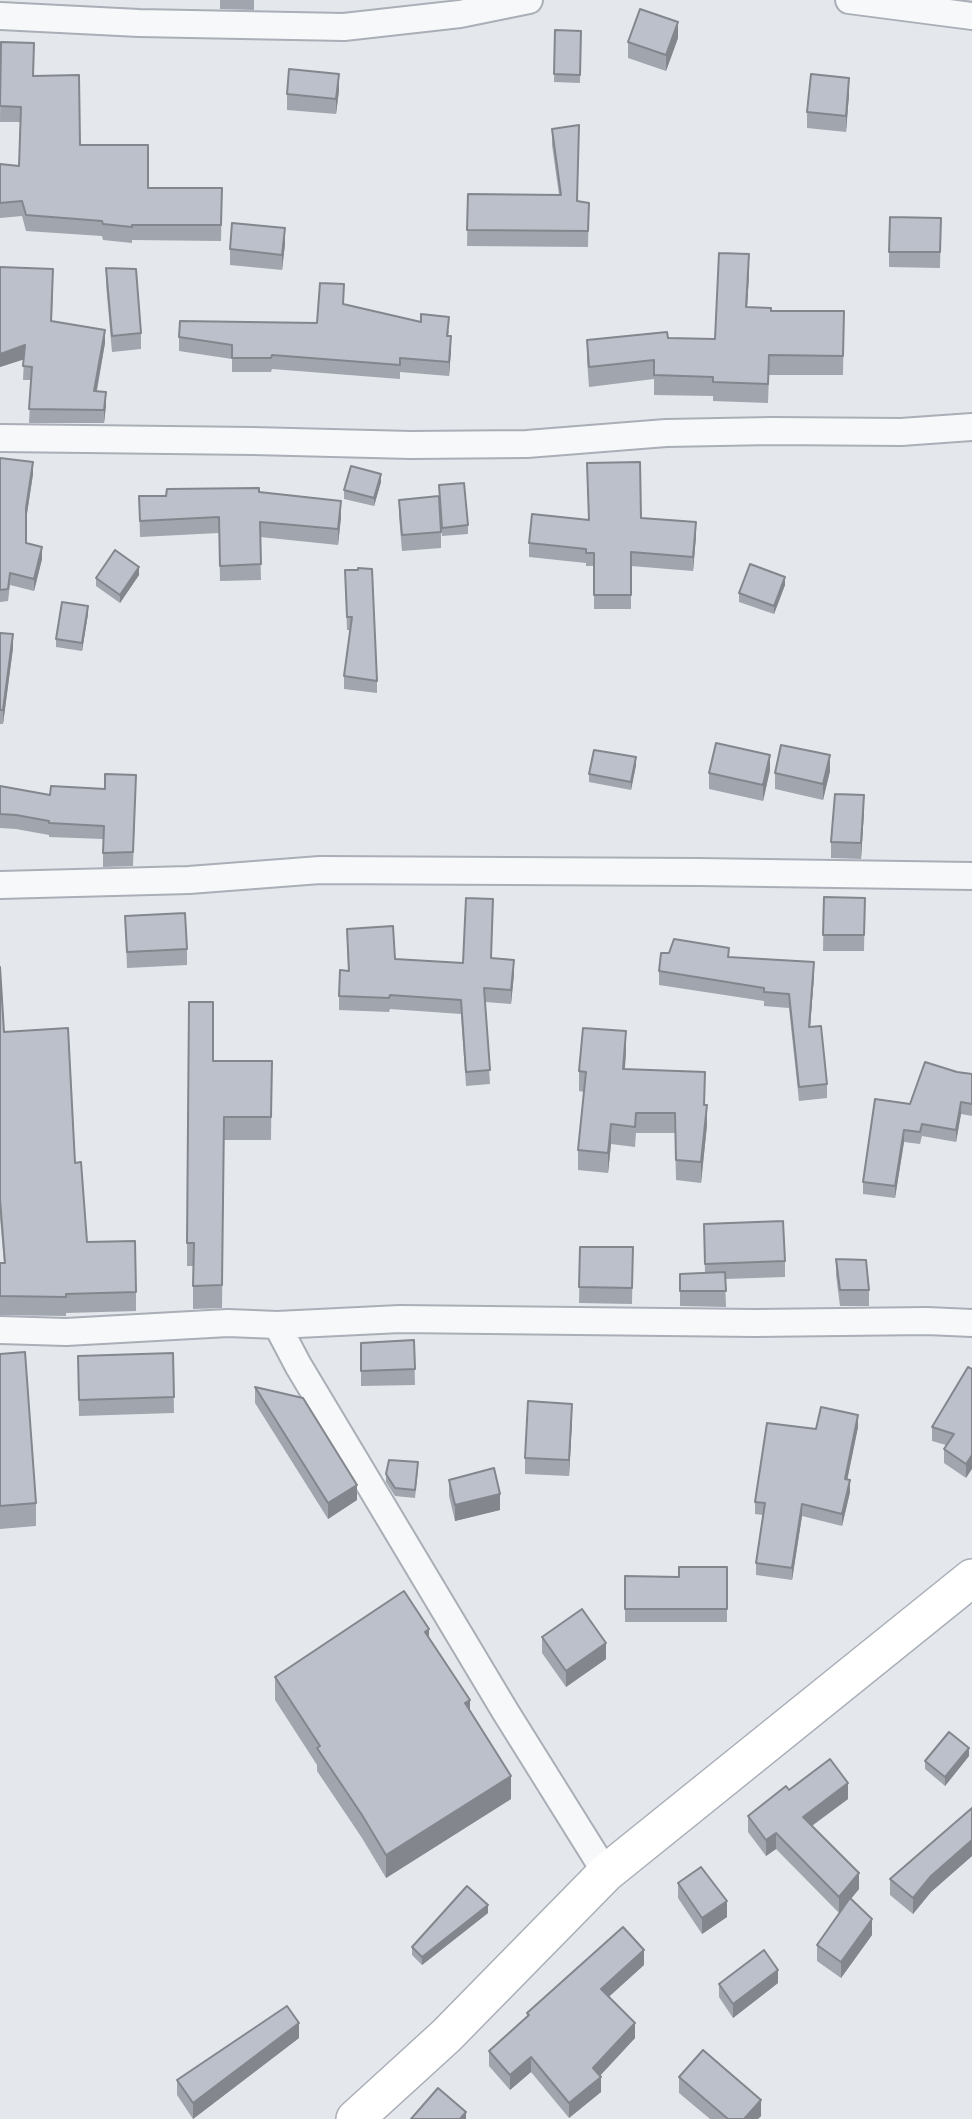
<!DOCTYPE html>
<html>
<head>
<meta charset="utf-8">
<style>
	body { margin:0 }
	canvas { display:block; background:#e4e7ec }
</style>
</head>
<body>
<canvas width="972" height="2119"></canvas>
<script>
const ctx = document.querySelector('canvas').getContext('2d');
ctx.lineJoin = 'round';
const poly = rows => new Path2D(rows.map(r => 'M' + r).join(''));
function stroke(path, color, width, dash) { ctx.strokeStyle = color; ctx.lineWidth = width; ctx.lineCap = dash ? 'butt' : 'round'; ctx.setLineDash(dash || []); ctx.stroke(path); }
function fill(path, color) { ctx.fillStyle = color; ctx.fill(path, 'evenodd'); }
const street = poly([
	[849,0,972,16],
	[0,16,139,23,344,27,460,14,529,0],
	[0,438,253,441,411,445,527,444,666,433,772,431,901,432,972,427],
	[0,885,189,880,320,870,699,872,972,876],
	[277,1325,298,1365,505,1711,606,1873],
	[0,1330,66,1332,228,1323,277,1325,400,1319,755,1323,927,1321,972,1323]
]);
const secondary = poly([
	[355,2119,446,2036,606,1873,972,1578]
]);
const wall = poly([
	[220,0,254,0,254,10,220,9],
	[555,30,581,31,580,83,554,82],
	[678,38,666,71,628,58,628,42],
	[1,42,34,76,80,145,148,188,222,188,221,241,132,240,132,243,103,240,102,236,26,231,22,216,0,218,0,164,19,166,21,122,0,122],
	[339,90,336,114,287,110,287,94],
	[849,94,846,132,807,128,807,112],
	[552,129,578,201,589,203,588,247,467,246,468,194,559,195,552,145],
	[941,218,940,268,889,267,889,252],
	[285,244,282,270,230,265,230,249],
	[0,267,53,282,52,321,105,343,97,391,106,405,104,423,29,423,31,380,23,380,24,359,0,367],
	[106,268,141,333,141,349,112,352,106,284],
	[749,274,747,307,771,311,844,311,843,375,769,375,768,403,713,401,713,396,654,395,654,379,589,387,587,360,587,340,668,338,715,339],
	[344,304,449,331,448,336,451,350,449,376,400,372,400,379,272,369,271,372,232,372,232,359,179,351,179,337,317,323],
	[0,458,33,474,26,520,26,543,42,559,34,591,10,585,8,601,0,602],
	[381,482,374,506,344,499,344,490],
	[439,485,468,525,468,534,442,536],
	[259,492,341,517,338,545,260,537,261,580,220,581,219,533,140,537,139,496,166,496],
	[399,500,441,532,441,548,402,551,399,516],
	[641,518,696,536,693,571,631,566,631,609,594,609,594,566,586,566,586,563,529,557,529,543,588,520],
	[345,570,377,681,377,693,344,689,344,676,350,630,347,630],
	[139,575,120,603,96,586,96,578],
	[785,585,774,614,739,602,739,593],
	[88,614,82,651,56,647,56,639],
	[0,633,13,648,3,724,0,724],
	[636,765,631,790,589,782,589,774],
	[770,770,763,801,709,789,709,773],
	[830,771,823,800,775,789,775,773],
	[136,775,133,866,103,867,103,839,49,837,49,835,16,829,0,828,0,786,50,795,105,789],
	[864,811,861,859,831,858,831,842],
	[824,897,865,898,864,951,823,951],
	[493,913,491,958,514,974,511,1004,485,1002,490,1084,466,1086,461,1014,390,1009,389,1012,339,1010,339,996,348,971,347,929,395,959,463,963],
	[125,916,187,949,187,965,127,968],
	[669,953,729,957,814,976,810,1027,827,1084,827,1098,799,1101,789,1008,764,1006,764,1001,659,985,659,971],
	[0,967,4,1032,75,1163,87,1242,136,1292,136,1311,66,1313,66,1316,0,1315,0,1263,4,1263,0,1218],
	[626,1051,625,1069,705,1092,705,1105,707,1125,701,1183,676,1180,675,1133,636,1133,635,1147,611,1144,608,1173,578,1170,578,1150,584,1092,579,1091,579,1071],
	[213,1061,272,1061,271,1140,224,1140,222,1308,193,1309,193,1266,187,1266,187,1243],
	[957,1072,972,1074,972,1116,961,1114,956,1142,922,1136,920,1144,904,1142,895,1198,863,1194,863,1182,910,1104],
	[704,1224,785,1261,785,1277,725,1279,726,1307,680,1306,680,1274,705,1273],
	[580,1247,633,1247,632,1304,579,1303],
	[836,1259,869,1290,869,1306,840,1306,836,1275],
	[414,1340,415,1385,361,1386,361,1343],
	[173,1353,174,1413,79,1416,78,1356],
	[0,1354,36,1503,36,1526,0,1529],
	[968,1367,966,1478,944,1463,944,1449,946,1445,932,1441,932,1427],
	[255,1387,357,1500,328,1519,255,1403],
	[572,1420,569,1476,525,1474,525,1458],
	[858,1427,847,1479,850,1492,842,1526,802,1516,792,1580,756,1575,756,1563,763,1515,755,1514,755,1502,816,1429],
	[418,1470,415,1498,395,1496,386,1482,386,1474],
	[449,1480,500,1510,455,1521,449,1496],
	[727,1567,727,1622,625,1622,625,1576,679,1577],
	[542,1637,606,1659,566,1687,542,1653],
	[429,1639,470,1711,511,1799,386,1878,362,1838,317,1771,317,1765,275,1700,275,1677],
	[969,1756,945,1786,925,1769,925,1761],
	[789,1790,848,1799,812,1826,859,1889,851,1899,872,1935,841,1978,817,1961,817,1945,839,1913,776,1849,766,1856,748,1832,748,1816],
	[972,1808,972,1856,931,1892,913,1914,890,1895,890,1879],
	[678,1883,727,1917,702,1934,678,1898],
	[488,1913,422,1965,412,1955,412,1947],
	[644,1965,608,1997,635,2038,600,2076,601,2092,569,2118,531,2072,510,2090,489,2066,489,2051,527,2017,527,2013],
	[778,1983,733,2018,719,1997,719,1984],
	[299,2038,193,2119,177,2095,177,2080],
	[679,2077,761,2116,758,2119,710,2119,679,2093]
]);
const shadedWall = poly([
	[678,22,678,38,666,71,666,55],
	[339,74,339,90,336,114,336,99],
	[849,78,849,94,846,132,846,116],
	[285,228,285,244,282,270,282,255],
	[749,254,749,274,746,327,746,307],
	[105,330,105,343,94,404,94,391],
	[451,336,451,350,449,376,449,362],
	[25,345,25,359,0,367,0,354],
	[106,392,106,405,104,423,104,410],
	[33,462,33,474,26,520,26,508],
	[381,474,381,482,374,506,374,498],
	[341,501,341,517,338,545,338,529],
	[696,522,696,536,693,571,693,557],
	[42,547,42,559,34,591,34,579],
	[139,567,139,575,120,603,120,595],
	[785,577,785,585,774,614,774,606],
	[88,606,88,614,82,651,82,643],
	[13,634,13,648,3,724,3,710],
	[770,755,770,770,763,801,763,785],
	[830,755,830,771,823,800,823,784],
	[636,757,636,765,631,790,631,782],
	[864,795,864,811,861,859,861,843],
	[514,960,514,974,511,1004,511,990],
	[814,962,814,976,809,1041,809,1027],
	[626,1031,626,1051,623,1089,623,1069],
	[961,1102,961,1114,956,1142,956,1130],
	[707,1105,707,1125,701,1183,701,1162],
	[611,1124,611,1144,608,1173,608,1153],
	[904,1130,904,1142,895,1198,895,1186],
	[572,1404,572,1420,569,1476,569,1460],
	[858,1415,858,1427,845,1491,845,1479],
	[972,1455,972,1469,966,1478,966,1464],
	[850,1480,850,1492,842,1526,842,1514],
	[357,1485,357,1500,328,1519,328,1503],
	[500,1494,500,1510,455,1521,455,1505],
	[802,1504,802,1516,792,1580,792,1568],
	[429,1629,429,1652,425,1632],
	[606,1643,606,1659,566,1687,566,1671],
	[470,1700,470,1723,465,1703],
	[969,1748,969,1756,945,1786,945,1777],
	[511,1776,511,1799,386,1878,386,1855],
	[848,1783,848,1799,803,1832,803,1817],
	[776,1833,776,1849,766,1856,766,1840],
	[972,1840,972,1856,931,1892,913,1914,913,1898,931,1876],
	[859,1873,859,1889,839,1913,839,1897],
	[727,1901,727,1917,702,1934,702,1918],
	[488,1905,488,1913,422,1965,422,1957],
	[872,1919,872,1935,841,1978,841,1962],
	[644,1950,644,1965,601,2004,601,1989],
	[778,1970,778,1983,733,2018,733,2004],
	[299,2023,299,2038,193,2119,193,2103],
	[635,2023,635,2038,593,2083,593,2068],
	[531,2057,531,2072,510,2090,510,2075],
	[601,2077,601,2092,569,2118,569,2103],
	[761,2100,761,2116,758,2119,744,2119],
	[466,2112,466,2119,460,2119]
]);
const building = poly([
	[640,9,678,22,666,55,628,42,640,9],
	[555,30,581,31,580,75,554,74,555,30],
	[1,42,34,43,33,76,79,75,80,145,148,145,148,188,222,188,221,225,132,225,132,227,103,224,102,221,26,215,22,201,0,203,0,164,19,166,21,107,0,106,1,42],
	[289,69,339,74,336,99,287,94,289,69],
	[811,74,849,78,846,116,807,112,811,74],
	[579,125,577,201,589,203,588,231,467,230,468,194,561,195,552,129,579,125],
	[890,217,941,218,940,252,889,252,890,217],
	[232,223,285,228,282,255,230,249,232,223],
	[719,253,749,254,746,307,771,308,771,311,844,311,843,356,769,355,768,384,713,382,713,377,654,375,654,360,589,367,587,340,667,332,668,338,715,339,719,253],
	[0,267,53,269,51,321,105,330,94,391,106,392,104,410,29,409,32,367,23,366,25,345,0,354,0,267],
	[106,268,136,269,141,333,112,336,106,268],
	[320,283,344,284,343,304,421,322,421,314,449,317,447,336,451,336,449,362,400,358,400,365,272,355,271,358,232,358,232,345,179,337,180,321,317,323,320,283],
	[0,458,33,462,26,508,26,543,42,547,34,579,10,573,8,589,0,590,0,458],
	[640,462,641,518,696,522,693,557,631,552,631,595,594,595,594,553,586,553,586,549,529,543,532,514,589,520,587,463,640,462],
	[351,466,381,474,374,498,344,490,351,466],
	[464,483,468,525,442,528,439,485,464,483],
	[259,488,259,492,341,501,338,529,260,522,261,564,220,566,219,517,140,521,139,496,166,496,167,489,259,488],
	[439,496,441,532,402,535,399,500,439,496],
	[115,550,139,567,120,595,96,578,115,550],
	[750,564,785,577,774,606,739,593,750,564],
	[358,568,372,569,377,681,344,676,352,617,347,617,345,570,358,570,358,568],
	[62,602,88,606,82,643,56,639,62,602],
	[0,633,13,634,3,710,0,710,0,633],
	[716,743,770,755,763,785,709,773,716,743],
	[781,745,830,755,823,784,775,773,781,745],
	[594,750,636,757,631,782,589,774,594,750],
	[105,774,136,775,133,852,103,853,104,826,49,823,49,821,16,815,0,814,0,786,50,795,51,786,105,789,105,774],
	[835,794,864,795,861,843,831,842,835,794],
	[824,897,865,898,864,935,823,935,824,897],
	[466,898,493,899,491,958,514,960,511,990,484,988,490,1070,466,1072,461,1000,390,995,389,998,339,996,340,970,349,971,347,929,393,926,395,959,463,963,466,898],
	[185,913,187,949,127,952,125,916,185,913],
	[674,939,729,948,728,957,814,962,809,1027,821,1026,827,1084,799,1087,789,994,764,992,764,988,659,971,661,953,669,953,674,939],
	[0,967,4,1032,68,1028,75,1163,81,1162,87,1242,135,1241,136,1292,66,1294,66,1297,0,1296,0,1263,5,1263,0,1199,0,967],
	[189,1002,213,1002,213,1061,272,1061,271,1117,224,1117,222,1285,193,1286,194,1243,187,1243,189,1002],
	[583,1028,626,1031,623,1069,705,1072,704,1105,707,1105,701,1162,676,1160,675,1113,636,1113,635,1127,611,1124,608,1153,578,1150,586,1072,579,1071,583,1028],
	[925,1062,957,1072,972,1074,972,1104,961,1102,956,1130,922,1124,920,1132,904,1130,895,1186,863,1182,875,1099,910,1104,925,1062],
	[783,1221,785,1261,705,1264,704,1224,783,1221],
	[580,1247,633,1247,632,1288,579,1287,580,1247],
	[836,1259,866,1260,869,1290,840,1290,836,1259],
	[725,1272,726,1291,680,1291,680,1274,725,1272],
	[414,1340,415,1369,361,1371,361,1343,414,1340],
	[25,1352,36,1503,0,1506,0,1354,25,1352],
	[173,1353,174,1397,79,1400,78,1356,173,1353],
	[968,1367,972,1369,972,1455,966,1464,944,1449,954,1434,932,1427,968,1367],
	[255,1387,303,1398,357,1485,328,1503,255,1387],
	[528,1401,572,1404,569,1460,525,1458,528,1401],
	[821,1407,858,1415,845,1479,850,1480,842,1514,802,1504,792,1568,756,1563,765,1503,755,1502,767,1423,816,1429,821,1407],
	[389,1460,418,1462,415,1490,395,1488,386,1474,389,1460],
	[494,1468,500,1494,455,1505,449,1480,494,1468],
	[679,1567,727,1567,727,1609,625,1609,625,1576,679,1577,679,1567],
	[404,1591,429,1629,425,1632,470,1700,465,1703,511,1776,386,1855,362,1815,317,1748,320,1746,275,1677,404,1591],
	[582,1609,606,1643,566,1671,542,1637,582,1609],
	[949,1732,969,1748,945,1777,925,1761,949,1732],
	[830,1759,848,1783,803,1817,859,1873,839,1897,776,1833,766,1840,748,1816,786,1786,789,1790,830,1759],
	[972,1808,972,1840,931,1876,913,1898,890,1879,972,1808],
	[701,1867,727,1901,702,1918,678,1883,701,1867],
	[467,1886,488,1905,422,1957,412,1947,467,1886],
	[850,1898,872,1919,841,1962,817,1945,850,1898],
	[623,1927,644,1950,601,1989,635,2023,593,2068,601,2077,569,2103,531,2057,510,2075,489,2051,529,2015,527,2013,623,1927],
	[764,1950,778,1970,733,2004,719,1984,764,1950],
	[287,2006,299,2023,193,2103,177,2080,287,2006],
	[703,2050,761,2100,744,2119,728,2119,679,2077,703,2050],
	[438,2088,466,2112,460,2119,411,2119,438,2088]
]);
stroke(street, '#a9aeb7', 30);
stroke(secondary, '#a9aeb7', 40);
stroke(street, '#f7f8fa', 26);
stroke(secondary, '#fff', 37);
fill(wall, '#a1a5ae');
fill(shadedWall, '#83868d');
fill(building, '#bbc0ca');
stroke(building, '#83868d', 2);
</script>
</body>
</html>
